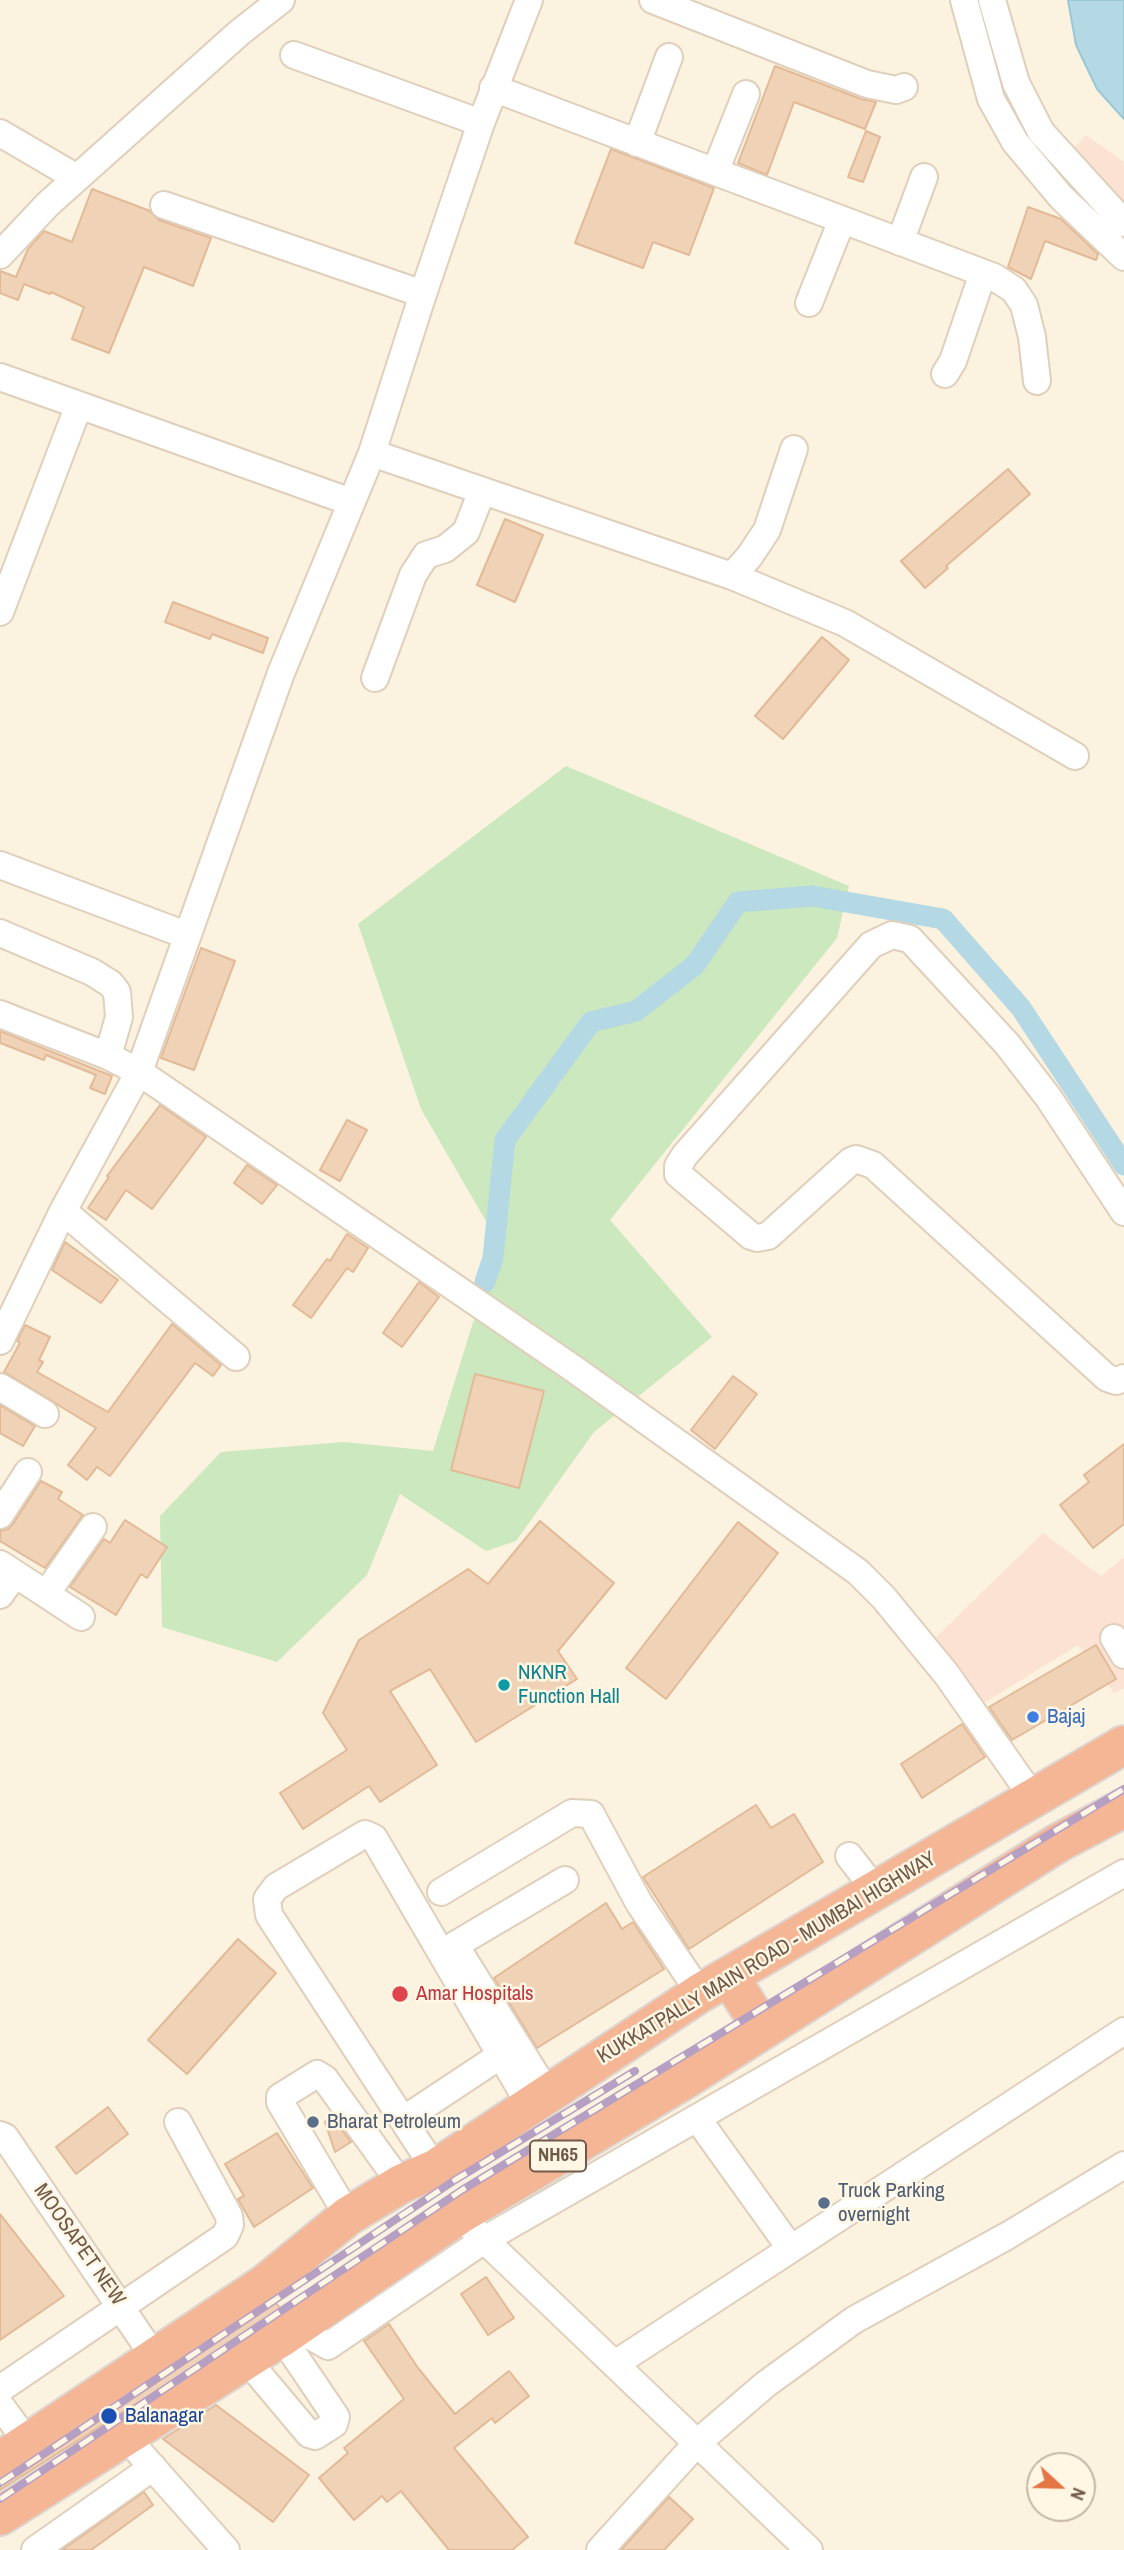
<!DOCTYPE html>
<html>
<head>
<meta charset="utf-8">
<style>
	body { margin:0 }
	#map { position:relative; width:1124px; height:2550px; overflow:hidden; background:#fbf2df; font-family:"Archivo Narrow",sans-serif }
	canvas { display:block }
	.north { position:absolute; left:1026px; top:2452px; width:70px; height:70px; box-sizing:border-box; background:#fff6e4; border:2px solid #c6b7a6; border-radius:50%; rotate:112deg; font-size:19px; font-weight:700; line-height:28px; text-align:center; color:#715948 }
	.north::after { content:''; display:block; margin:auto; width:24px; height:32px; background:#e47545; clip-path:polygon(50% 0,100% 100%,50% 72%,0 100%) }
</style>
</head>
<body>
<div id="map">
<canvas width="1124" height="2550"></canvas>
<div class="north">N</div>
</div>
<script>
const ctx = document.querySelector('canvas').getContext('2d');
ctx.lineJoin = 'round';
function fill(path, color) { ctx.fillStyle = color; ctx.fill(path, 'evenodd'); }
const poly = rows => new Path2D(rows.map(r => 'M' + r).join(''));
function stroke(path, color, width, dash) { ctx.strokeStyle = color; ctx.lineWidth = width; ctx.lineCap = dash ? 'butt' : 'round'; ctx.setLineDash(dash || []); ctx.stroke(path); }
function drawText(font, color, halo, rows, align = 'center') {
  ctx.font = font + ' "Archivo Narrow",sans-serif'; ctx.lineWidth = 5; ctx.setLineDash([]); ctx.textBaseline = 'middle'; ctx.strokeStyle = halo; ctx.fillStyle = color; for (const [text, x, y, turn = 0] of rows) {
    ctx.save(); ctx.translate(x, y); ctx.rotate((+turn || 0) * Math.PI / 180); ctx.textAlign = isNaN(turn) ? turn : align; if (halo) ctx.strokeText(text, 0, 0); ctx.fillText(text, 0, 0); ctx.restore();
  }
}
const commercial = poly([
	[1086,135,1124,162,1124,207,1073,149],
	[1043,1533,1101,1576,1124,1557,1124,1688,1114,1693,1078,1645,979,1706,931,1642]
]);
const green = poly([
	[566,766,849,886,837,938,610,1220,712,1337,594,1432,516,1541,486,1551,400,1494,367,1575,277,1662,162,1627,160,1516,221,1452,344,1442,433,1451,498,1242,421,1109,358,924]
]);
const water = poly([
	[1068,0,1124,0,1124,119,1097,89,1076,45,1068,0]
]);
const canal = poly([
	[485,1282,493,1258,505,1140,591,1022,636,1011,695,965,738,902,812,896,943,919,1021,1008,1124,1165]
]);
const building = poly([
	[775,66,861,99,876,102,865,129,794,102,767,175,738,163,775,66],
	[866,131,880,137,863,182,848,177,866,131],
	[611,149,714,188,689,255,653,242,643,268,575,243,611,149],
	[92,189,150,211,159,220,211,238,193,286,144,267,109,353,72,339,84,307,51,292,50,294,24,284,18,300,0,293,0,271,16,277,28,249,44,231,72,242,92,189],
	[1028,207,1061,219,1098,254,1096,260,1045,241,1031,279,1008,267,1028,207],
	[1008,469,1030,494,946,566,948,568,925,588,901,561,1008,469],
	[505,519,543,535,515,602,477,585,505,519],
	[173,602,268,638,263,653,212,634,210,639,165,622,173,602],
	[822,637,849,660,783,739,755,716,822,637],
	[201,948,235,961,194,1070,161,1058,201,948],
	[0,1031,112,1076,105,1094,90,1088,96,1075,46,1055,44,1060,0,1043,0,1031],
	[160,1105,206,1137,152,1209,126,1190,106,1220,88,1208,109,1177,107,1176,160,1105],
	[347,1120,367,1130,340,1181,320,1170,347,1120],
	[247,1165,277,1185,262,1204,234,1183,247,1165],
	[347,1234,368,1248,353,1272,347,1268,311,1318,293,1305,327,1259,330,1261,347,1234],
	[65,1242,118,1280,101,1303,52,1270,65,1242],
	[419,1282,439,1297,402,1347,383,1333,419,1282],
	[172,1324,221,1365,213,1376,195,1363,110,1476,97,1467,87,1480,68,1465,96,1428,4,1372,20,1343,17,1341,25,1325,50,1337,39,1360,43,1362,37,1372,108,1412,172,1324],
	[475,1374,544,1391,519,1488,451,1470,475,1374],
	[733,1376,757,1394,715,1449,691,1430,733,1376],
	[0,1405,35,1426,23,1446,0,1433,0,1405],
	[1124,1444,1124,1524,1093,1548,1060,1505,1089,1482,1084,1475,1124,1444],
	[41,1481,62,1492,58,1499,83,1515,45,1568,0,1541,0,1531,8,1529,13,1524,41,1481],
	[125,1520,167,1547,147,1578,141,1574,116,1615,70,1587,104,1539,110,1543,125,1520],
	[540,1521,614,1583,558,1651,577,1679,476,1742,430,1669,390,1691,437,1765,380,1802,369,1786,303,1829,280,1793,347,1750,323,1713,359,1640,468,1569,488,1584,540,1521],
	[738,1522,778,1553,666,1699,626,1668,738,1522],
	[1096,1645,1116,1679,1012,1740,989,1707,1096,1645],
	[962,1724,985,1757,922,1798,901,1764,962,1724],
	[756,1805,771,1828,794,1814,823,1862,689,1949,643,1877,756,1805],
	[606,1903,622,1929,633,1922,664,1969,537,2048,494,1978,606,1903],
	[238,1939,276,1973,187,2074,148,2040,238,1939],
	[108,2107,128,2134,76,2174,56,2147,108,2107],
	[331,2115,351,2142,335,2152,325,2122,331,2115],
	[277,2133,313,2188,254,2227,238,2199,244,2196,225,2164,277,2133],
	[0,2214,64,2296,0,2340,0,2214],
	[486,2277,514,2318,488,2335,461,2294,486,2277],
	[276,2303,282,2311,270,2319,0,2490,0,2483,12,2479,276,2303],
	[389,2324,418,2368,455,2414,509,2371,529,2396,495,2423,492,2418,454,2448,528,2537,512,2550,449,2550,401,2491,387,2502,382,2496,354,2520,319,2478,348,2453,344,2448,404,2399,364,2341,389,2324],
	[216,2405,309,2475,273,2522,163,2439,216,2405],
	[144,2492,153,2505,91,2550,62,2550,144,2492],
	[669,2497,693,2519,664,2550,621,2550,669,2497]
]);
const minor = poly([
	[653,0,867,84,896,90,904,87],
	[964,0,991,99,1015,142,1061,197,1124,257],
	[992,0,1016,83,1041,132,1124,223],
	[294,55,481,123],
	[493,88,994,277,1014,290,1024,305,1032,337,1037,381],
	[0,133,77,178],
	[637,143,669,57],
	[715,172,746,94],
	[164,205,423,294],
	[900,242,924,177],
	[0,255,48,204,239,33,281,0],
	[809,303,842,220],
	[945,374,953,361,983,273],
	[0,377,79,405],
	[372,453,732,576,845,623,1075,756],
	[732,576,749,557,767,530,794,449],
	[0,612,79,405,351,502],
	[375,678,413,575,426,555,445,549,466,532,482,491],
	[0,865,186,935],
	[0,933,92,972,111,984,117,992,119,1017,108,1056],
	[0,1014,108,1056,139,1072,574,1369,858,1572,884,1598,947,1675,1034,1799],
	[63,1211,236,1357],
	[1124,1212,1048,1097,1007,1044,910,939,892,935,871,945,685,1155,678,1166,678,1174,751,1236,757,1238,768,1236,851,1161,856,1159,873,1165,1107,1378,1116,1381,1124,1378],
	[0,1341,63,1211,139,1072,281,673,372,453,423,294,481,123,529,0],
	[0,1387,45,1414],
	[0,1515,28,1472],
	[0,1564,81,1617],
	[46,1594,93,1527],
	[0,1595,15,1574],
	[1114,1638,1124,1655],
	[849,1856,876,1891],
	[441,1892,572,1813,591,1814,639,1903,700,1993],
	[547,2093,455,1945,565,1880],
	[697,2118,791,2249],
	[403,2120,501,2055],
	[0,2135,5,2137,155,2358],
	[435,2169,269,1915,267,1899,276,1887,365,1834,374,1838,530,2105],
	[348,2216,280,2102,280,2097,317,2074,325,2079,401,2184],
	[473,2229,809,2550],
	[296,2328,328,2346,484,2240,1124,1873],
	[246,2359,309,2434,315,2436,334,2424,336,2417,282,2337],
	[615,2364,1124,2031],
	[0,2389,225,2236,230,2225,229,2216,178,2122],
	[0,2405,28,2443],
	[124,2435,226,2550],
	[35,2550,153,2467],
	[600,2550,697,2443,766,2384,854,2320,1007,2236,1124,2165]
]);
const highway = poly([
	[729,1976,763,2030],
	[0,2461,265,2284,348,2216,401,2184,435,2169,700,1993,1124,1745],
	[0,2516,282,2337,459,2215,684,2080,1058,1843,1124,1808]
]);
const rail = poly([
	[0,2483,455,2180,635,2071],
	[0,2499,462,2190,1124,1789]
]);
const markers = [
	[504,1685,7,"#0f9aa8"],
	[1033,1717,7,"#3f7fe0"],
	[400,1994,9,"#e0444e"],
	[313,2122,7,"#5c6f8a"],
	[824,2203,7,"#5c6f8a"],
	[109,2416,9,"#1a4fb4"]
];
const shields = [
	[558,2156,56]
];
const shieldNames = [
	["NH65",558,2156]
];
const cultureNames = [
	["NKNR",518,1673],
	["Function Hall",518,1697]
];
const shopNames = [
	["Bajaj",1047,1717]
];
const streetNames = [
	["KUKKATPALLY MAIN ROAD - MUMBAI HIGHWAY",767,1958,-31],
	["MOOSAPET NEW",79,2245,55]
];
const healthNames = [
	["Amar Hospitals",416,1994]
];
const serviceNames = [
	["Bharat Petroleum",327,2122],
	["Truck Parking",838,2191],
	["overnight",838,2215]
];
const transitNames = [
	["Balanagar",125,2416]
];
fill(commercial, '#fce2d2');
fill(green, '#cce8be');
fill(water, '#b4d9e4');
stroke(water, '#9bc8d5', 2);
stroke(canal, '#b4d9e4', 21);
fill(building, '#f0d2b7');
stroke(building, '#e2ba98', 2);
stroke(minor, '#dfcfbb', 30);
stroke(highway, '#ddd7d3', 42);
stroke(minor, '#fff', 26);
stroke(highway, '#f5b696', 38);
stroke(rail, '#b59fc3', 8);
stroke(rail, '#fff6e4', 5, [16]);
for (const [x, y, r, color] of markers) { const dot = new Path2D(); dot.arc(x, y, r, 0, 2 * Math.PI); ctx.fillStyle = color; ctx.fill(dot); stroke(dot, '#fff6e4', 2.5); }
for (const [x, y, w] of shields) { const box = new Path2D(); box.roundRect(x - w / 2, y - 15.5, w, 31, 5); ctx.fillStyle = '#fff6e4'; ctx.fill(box); stroke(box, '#715948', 2); }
drawText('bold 19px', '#715948', null, shieldNames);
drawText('21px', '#0d838f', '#fff6e4', cultureNames, 'left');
drawText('21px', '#366cbe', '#fff6e4', shopNames, 'left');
drawText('21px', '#715948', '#fff6e4', streetNames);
drawText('21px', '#be3a42', '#fff6e4', healthNames, 'left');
drawText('21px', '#4e5e75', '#fff6e4', serviceNames, 'left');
drawText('21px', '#164399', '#fff6e4', transitNames, 'left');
</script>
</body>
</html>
